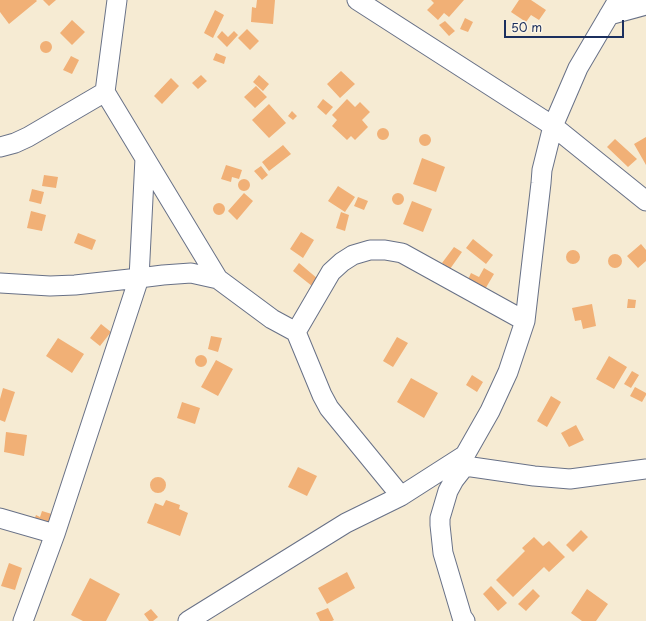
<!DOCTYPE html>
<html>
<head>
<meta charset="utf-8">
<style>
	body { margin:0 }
	#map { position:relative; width:646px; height:621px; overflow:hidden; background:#f6ebd3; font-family:"Playpen Sans",sans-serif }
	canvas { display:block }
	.scale { position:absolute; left:504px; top:20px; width:120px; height:18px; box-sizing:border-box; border:2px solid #1b2f5e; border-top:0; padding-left:5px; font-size:12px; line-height:14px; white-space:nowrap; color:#1b2f5e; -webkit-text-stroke:3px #fcf5e5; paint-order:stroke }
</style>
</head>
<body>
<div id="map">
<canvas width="646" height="621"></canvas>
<div class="scale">50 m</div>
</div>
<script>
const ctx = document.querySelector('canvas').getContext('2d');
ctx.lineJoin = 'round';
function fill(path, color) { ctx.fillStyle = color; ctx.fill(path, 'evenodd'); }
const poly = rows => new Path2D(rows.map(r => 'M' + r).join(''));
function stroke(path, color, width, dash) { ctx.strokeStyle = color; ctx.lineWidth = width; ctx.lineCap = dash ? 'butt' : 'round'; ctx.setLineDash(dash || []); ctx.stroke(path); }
const building = poly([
	[0,0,36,0,37,1,9,24,0,12],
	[43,0,56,0,49,6],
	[257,0,275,0,273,24,251,22,252,7,256,8],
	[431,0,464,0,449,17,444,13,438,20,427,10,434,3],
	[519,0,531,0,546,10,539,20,531,15,526,22,511,12],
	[215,10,224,15,213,38,204,33],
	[465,18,473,22,468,32,460,29],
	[72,20,85,32,72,45,60,33],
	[445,21,455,31,449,36,439,25],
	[247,29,259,41,250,50,238,38],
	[222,31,228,37,234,31,238,35,227,47,217,37],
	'40 47a6 6 0 1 1 12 0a6 6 0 1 1-12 0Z',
	[216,53,226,57,224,64,213,60],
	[71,56,79,60,72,74,63,70],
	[341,71,355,84,340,98,327,84],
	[201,75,207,81,198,89,192,83],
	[259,75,269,84,263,91,253,82],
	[171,78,179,86,162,104,154,96],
	[256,86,267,97,255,108,244,97],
	[323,99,333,107,326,115,317,107],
	[347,99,355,107,360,102,370,112,362,120,368,127,355,140,351,136,347,140,332,126,337,120,332,115],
	[269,104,286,123,269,138,252,120],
	[292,111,297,116,293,120,288,116],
	'377 134a6 6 0 1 1 12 0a6 6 0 1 1-12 0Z',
	'419 140a6 6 0 1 1 12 0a6 6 0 1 1-12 0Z',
	[646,137,646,165,634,144],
	[615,139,637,159,628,167,607,147],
	[283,145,291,154,269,171,262,162],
	[422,158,445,167,436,192,413,184],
	[226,165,242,170,239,179,232,177,231,182,221,179],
	[261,166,268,175,262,180,254,171],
	[44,175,58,177,56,188,42,186],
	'238 185a6 6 0 1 1 12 0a6 6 0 1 1-12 0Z',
	[338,186,355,197,345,212,328,201],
	[32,189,44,192,41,204,29,201],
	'392 199a6 6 0 1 1 12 0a6 6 0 1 1-12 0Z',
	[244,193,253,201,237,220,228,211],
	[358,197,368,201,364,210,354,206],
	[412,201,432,209,423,232,403,224],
	'213 209a6 6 0 1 1 12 0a6 6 0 1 1-12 0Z',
	[31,211,46,215,42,231,27,228],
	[341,212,349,215,345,231,336,228],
	[301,232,314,240,303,258,290,249],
	[78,233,96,240,92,250,74,243],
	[473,239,493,255,486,264,466,248],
	[641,244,646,250,646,261,638,268,627,256],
	[454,247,462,252,450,269,442,263],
	'566 257a7 7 0 1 1 14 0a7 7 0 1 1-14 0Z',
	'608 261a7 7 0 1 1 14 0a7 7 0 1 1-14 0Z',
	[299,263,318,279,312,286,293,271],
	[484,268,494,274,484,291,467,282,471,273,479,277],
	[628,299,636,300,635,308,627,308],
	[592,304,596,326,583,329,581,320,575,321,572,308],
	[101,324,111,332,100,346,90,338],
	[211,336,222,338,218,352,208,349],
	[397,337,408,343,393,367,383,361],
	[58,338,84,354,72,373,46,356],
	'195 361a6 6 0 1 1 12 0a6 6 0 1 1-12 0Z',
	[609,356,627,367,614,389,596,379],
	[216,360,233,369,218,396,201,387],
	[632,371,639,375,631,388,624,384],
	[472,375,483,382,477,392,466,385],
	[411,378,438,393,424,418,397,402],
	[635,387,646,393,646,395,642,402,630,396],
	[3,388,15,392,5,422,0,420,0,399],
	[551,396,561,402,547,427,537,421],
	[182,402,200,408,195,424,177,418],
	[576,425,584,440,569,447,561,433],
	[6,432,27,435,24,456,4,452],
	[298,467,317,476,307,496,288,487],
	'150 485a8 8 0 1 1 16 0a8 8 0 1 1-16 0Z',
	[166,500,180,505,179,509,188,513,180,536,147,523,155,503,163,506],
	[42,511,55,515,50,529,33,523,36,515,40,517],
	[581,530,588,537,573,552,566,545],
	[534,537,543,546,549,541,565,557,549,572,544,567,513,597,496,580,525,551,522,548],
	[9,563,22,568,15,590,1,586],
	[347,572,355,588,327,604,318,588],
	[90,578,120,594,106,621,83,621,71,615],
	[491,586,507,603,498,611,483,594],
	[533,589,540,596,526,611,518,604],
	[587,589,608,604,596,621,582,621,571,613],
	[328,608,334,620,332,621,320,621,316,613],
	[151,609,158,617,153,621,149,621,144,614]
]);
const minor = poly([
	[117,0,105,92,218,279,272,319,296,332,322,395,329,408,401,496],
	[357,0,553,126,646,201],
	[609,15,646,5],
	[0,147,15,143,28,137,105,92],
	[0,283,50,286,75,285,139,278,163,275,191,273,218,279],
	[296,332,331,272,342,262,353,255,370,250,385,250,402,253,525,321],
	[465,455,465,466,534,476,570,479,646,469],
	[0,518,55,534],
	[23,621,55,534,139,278,145,158],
	[188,621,346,523,401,496,465,455,490,411,508,372,525,321,541,183,542,170,553,126,578,68,618,0],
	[465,621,462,617,443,553,440,525,440,518,448,491,454,480,465,466]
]);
fill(building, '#f1b076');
stroke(minor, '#687187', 21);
stroke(minor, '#fff', 19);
</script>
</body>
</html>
